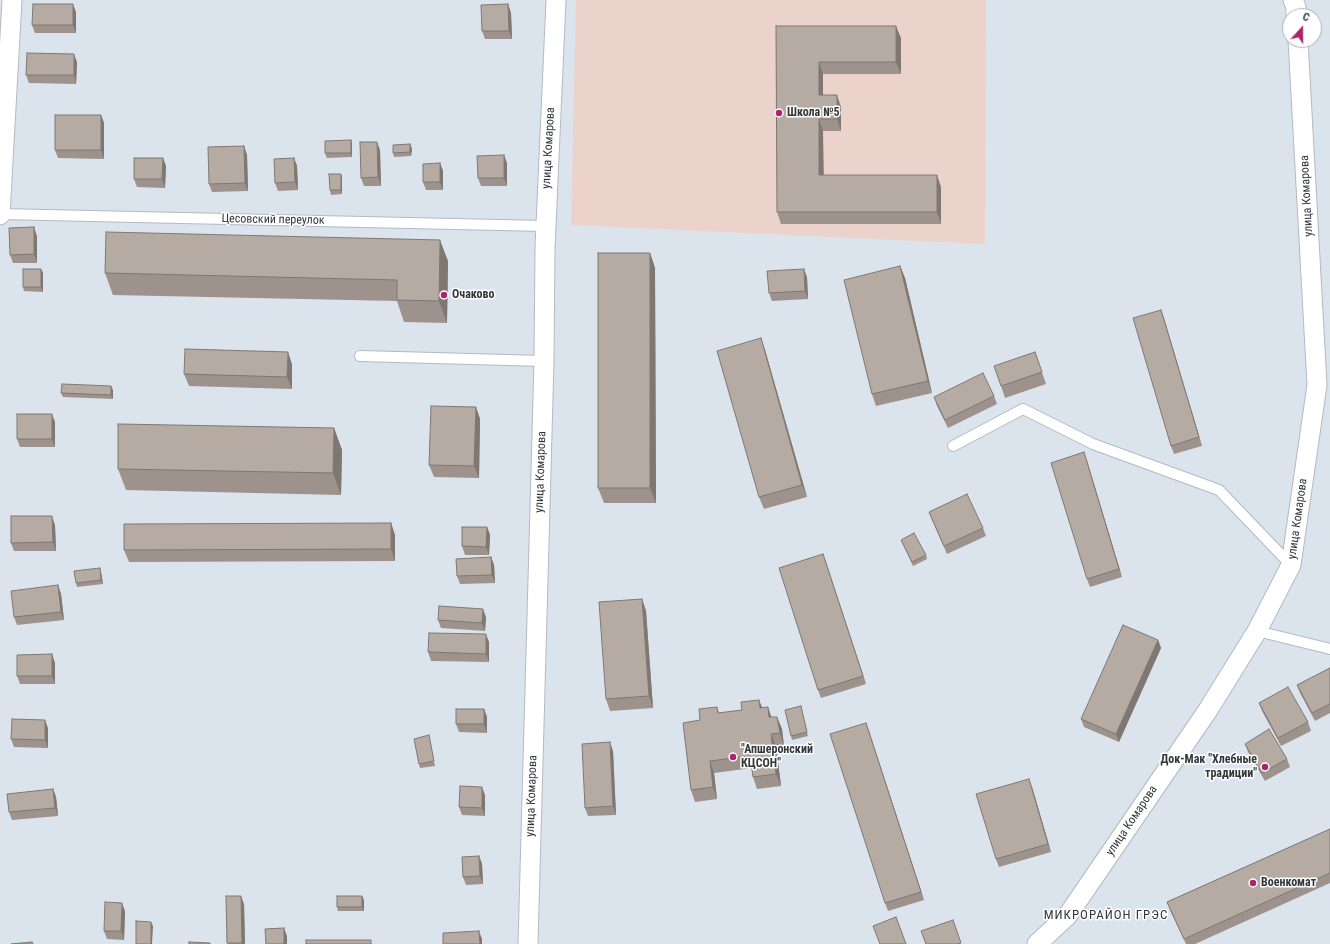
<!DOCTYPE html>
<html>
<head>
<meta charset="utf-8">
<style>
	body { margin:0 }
	#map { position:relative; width:1330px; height:944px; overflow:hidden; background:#dbe3ed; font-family:"Roboto Condensed",sans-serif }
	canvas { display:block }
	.north { position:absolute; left:1282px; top:8px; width:40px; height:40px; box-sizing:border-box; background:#fff; border:1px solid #adafb0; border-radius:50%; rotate:21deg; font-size:11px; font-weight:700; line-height:16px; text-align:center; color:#33363a }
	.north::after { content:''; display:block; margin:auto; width:14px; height:18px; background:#ac256c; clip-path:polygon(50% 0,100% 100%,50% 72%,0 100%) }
</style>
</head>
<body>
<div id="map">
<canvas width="1330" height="944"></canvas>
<div class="north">С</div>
</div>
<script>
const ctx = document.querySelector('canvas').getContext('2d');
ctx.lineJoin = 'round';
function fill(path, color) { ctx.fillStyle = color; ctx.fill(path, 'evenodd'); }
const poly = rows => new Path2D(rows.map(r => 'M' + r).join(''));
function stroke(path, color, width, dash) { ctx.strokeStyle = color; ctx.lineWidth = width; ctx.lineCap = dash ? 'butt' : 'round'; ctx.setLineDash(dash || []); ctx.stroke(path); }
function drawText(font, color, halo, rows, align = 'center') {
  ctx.font = font + ' "Roboto Condensed",sans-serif'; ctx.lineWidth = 3; ctx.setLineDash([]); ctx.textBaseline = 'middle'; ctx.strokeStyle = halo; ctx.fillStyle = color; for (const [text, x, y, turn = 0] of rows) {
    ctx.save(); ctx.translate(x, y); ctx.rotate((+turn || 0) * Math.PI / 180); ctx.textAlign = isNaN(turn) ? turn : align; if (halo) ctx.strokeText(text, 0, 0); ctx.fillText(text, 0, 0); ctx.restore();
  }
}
const education = poly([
	[576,0,986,0,985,244,571,225]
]);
const service = poly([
	[0,214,545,226],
	[360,356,544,361],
	[953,446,1023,409,1093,444,1219,490,1291,565],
	[1257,631,1330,649]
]);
const minor = poly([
	[1293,0,1296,7,1296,16],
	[0,215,12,0],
	[528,944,544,361,545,248,556,0],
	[1037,944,1068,915,1208,710,1257,631,1291,565,1317,385,1298,40]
]);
const wall = poly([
	[508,4,511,13,512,39,485,39,482,31],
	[76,12,76,33,35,33,32,25],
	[776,26,901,38,901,74,823,74,823,95,841,107,841,131,823,131,823,175,941,187,941,224,781,224,777,212],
	[77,62,76,84,29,83,26,75],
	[101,115,104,123,104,159,58,158,55,150],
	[351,140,352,144,352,157,327,158,325,153],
	[410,144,412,149,411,156,394,157,393,153],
	[244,146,247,155,248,191,212,192,209,184],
	[380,150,381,186,364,186,361,178],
	[163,158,166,166,165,188,137,187,134,179],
	[294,158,297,166,298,190,278,191,275,183],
	[440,163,443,171,443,190,426,190,423,182],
	[507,163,507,186,481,186,478,178],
	[341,174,342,178,342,194,331,195,330,190],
	[37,236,37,263,13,263,10,255],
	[650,253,655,268,656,503,604,503,598,488],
	[448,261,447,323,404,322,397,301,113,295,105,273],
	[900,266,905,278,932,393,876,406,872,394],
	[41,269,43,273,43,292,24,291,23,287],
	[807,277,808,299,772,301,769,293],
	[1161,310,1202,446,1174,454,1171,446],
	[761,338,765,350,807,497,764,509,759,497],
	[1035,352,1046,384,1005,398,1001,386],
	[292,364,292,389,189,386,184,374],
	[113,390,113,399,63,397,61,393],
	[994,396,997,404,948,428,937,406,934,397],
	[476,407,480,419,479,478,434,477,429,465],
	[55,422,55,447,20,447,17,439],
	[334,428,342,450,341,495,126,490,118,469],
	[1087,461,1122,577,1090,587,1087,579],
	[929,512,983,528,986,536,947,554,932,520],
	[391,523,395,535,395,561,129,562,124,550],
	[55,525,56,551,14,551,11,543],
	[487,527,490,535,489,555,465,555,462,546],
	[901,540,926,555,927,559,913,566],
	[823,554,866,684,821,698,818,690],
	[491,557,494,565,495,583,460,584,457,576],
	[100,568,101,572,103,584,77,587,76,583],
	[58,585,61,594,64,620,17,625,14,617],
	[642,599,646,611,653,708,610,711,606,699],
	[486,617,485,631,441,628,438,620],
	[1158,640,1161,648,1119,742,1084,727,1081,719],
	[489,642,489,662,431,661,428,652],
	[55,663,55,684,20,684,17,676],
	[1330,668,1330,713,1315,721,1300,693,1297,685],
	[759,700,762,708,768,707,771,717,777,717,782,729,784,746,776,746,781,786,757,789,753,777,752,768,714,773,717,799,695,802,691,790,700,720,717,707,719,713,742,710],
	[1259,703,1308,722,1311,731,1281,746,1262,711],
	[484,709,487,717,487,733,459,732,456,724],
	[802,710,808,736,792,740,791,736],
	[866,723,924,900,888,911,885,903],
	[48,728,48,748,14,747,11,739],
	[429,735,430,740,435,766,420,768,419,764],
	[1245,744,1287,759,1290,767,1265,781,1248,752],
	[613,751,616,815,588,816,585,808],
	[1032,787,1051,852,999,867,996,859],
	[53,789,56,797,58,816,12,820,9,812],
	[485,795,485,816,462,815,459,807],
	[1330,829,1330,883,1195,944,1186,944,1170,910,1167,902],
	[479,856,482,864,483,884,466,885,463,877],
	[364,900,364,911,338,911,337,907],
	[244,904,245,944,228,944,227,943],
	[125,911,124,940,107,939,104,931]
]);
const shadedWall = poly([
	[73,4,76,12,76,33,73,25],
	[508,4,511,13,512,39,509,31],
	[896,26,901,38,901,74,896,62],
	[74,54,77,62,76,84,74,75],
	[819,62,823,74,823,107,819,95],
	[837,95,841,107,841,131,837,119],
	[101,115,104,123,104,159,101,150],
	[819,119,823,131,824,187,819,175],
	[351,140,352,144,352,157,351,153],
	[377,142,380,150,381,186,378,177],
	[410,144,412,149,411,156,410,152],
	[244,146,247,155,248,191,245,183],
	[504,155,507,163,507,186,504,178],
	[163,158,166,166,165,188,162,179],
	[294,158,297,166,298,190,295,182],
	[440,163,443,171,443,190,440,182],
	[341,174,342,178,342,194,341,190],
	[937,175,941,187,941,224,937,212],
	[34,227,37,236,37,263,34,254],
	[440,240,448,261,447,323,439,301],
	[650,253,655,268,656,503,650,488],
	[900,266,905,278,932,393,928,381],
	[41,269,43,273,43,292,41,287],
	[804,269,807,277,808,299,805,291],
	[1161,310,1164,318,1202,446,1199,437],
	[761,338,765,350,807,497,802,485],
	[288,352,292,364,292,389,287,377],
	[111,386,113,390,113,399,111,395],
	[476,407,480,419,479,478,474,466],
	[52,414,55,422,55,447,52,439],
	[334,428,342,450,341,495,333,473],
	[1084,452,1087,461,1122,577,1119,569],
	[52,516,55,525,56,551,53,542],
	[391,523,395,535,395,561,391,549],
	[487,527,490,535,489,555,486,547],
	[823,554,826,562,866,684,863,676],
	[491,557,494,565,495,583,492,575],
	[100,568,101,572,103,584,101,580],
	[58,585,61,594,64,620,61,612],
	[642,599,646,611,653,708,649,696],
	[483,609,486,617,485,631,482,623],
	[486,634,489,642,489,662,486,654],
	[1158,640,1161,648,1119,742,1116,734],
	[52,654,55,663,55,684,52,676],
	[759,700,764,712,760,708],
	[768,707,772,719,769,717],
	[484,709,487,717,487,733,484,724],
	[777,717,782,729,784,746,780,733],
	[45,720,48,728,48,748,45,740],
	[866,723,869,731,924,900,921,892],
	[771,734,776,746,781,786,776,774],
	[610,742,613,751,616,815,613,806],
	[710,761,714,773,717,799,713,787],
	[1029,779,1032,787,1051,852,1048,844],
	[482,787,485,795,485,816,482,808],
	[53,789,56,797,58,816,55,808],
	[479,856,482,864,483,884,480,876],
	[241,896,244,904,245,944,242,944,242,943],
	[362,896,364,900,364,911,362,907],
	[122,903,125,911,124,940,121,931],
	[151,922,153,926,152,944,151,944],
	[284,928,287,936,287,944,284,944],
	[479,931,482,939,482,944,480,944]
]);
const building = poly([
	[33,4,73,4,73,25,32,25,33,4],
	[508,4,509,31,482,31,481,5,508,4],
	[776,26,896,26,896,62,819,62,819,95,837,95,837,119,819,119,819,175,937,175,937,212,777,212,776,26],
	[27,53,74,54,74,75,26,75,27,53],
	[55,115,101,115,101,150,55,150,55,115],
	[351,140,351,153,325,153,325,141,351,140],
	[360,142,377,142,378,177,361,178,360,142],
	[410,144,410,152,393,153,393,145,410,144],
	[244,146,245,183,209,184,208,147,244,146],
	[504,155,504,178,478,178,477,156,504,155],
	[134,158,163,158,162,179,134,179,134,158],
	[294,158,295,182,275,183,274,159,294,158],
	[440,163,440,182,423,182,423,164,440,163],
	[329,174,341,174,341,190,330,190,329,174],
	[34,227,34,254,10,255,9,228,34,227],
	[106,232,440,240,439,301,397,300,397,280,105,273,106,232],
	[598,253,650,253,650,488,598,488,598,253],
	[900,266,928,381,872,394,844,280,900,266],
	[23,269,41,269,41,287,23,287,23,269],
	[804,269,805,291,769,293,767,271,804,269],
	[1161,310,1199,437,1171,446,1133,318,1161,310],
	[761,338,802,485,759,497,717,351,761,338],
	[185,349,288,352,287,377,184,374,185,349],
	[1035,352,1042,372,1001,386,994,366,1035,352],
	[983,373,994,396,945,420,934,397,983,373],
	[62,384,111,386,111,395,61,393,62,384],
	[431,406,476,407,474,466,429,465,431,406],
	[17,414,52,414,52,439,17,439,17,414],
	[118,424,334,428,333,473,118,469,118,424],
	[1084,452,1119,569,1087,579,1051,463,1084,452],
	[967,494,983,528,944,546,929,512,967,494],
	[11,516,52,516,53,542,11,543,11,516],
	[391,523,391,549,124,550,124,524,391,523],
	[462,527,487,527,486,547,462,546,462,527],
	[914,533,926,555,912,562,901,540,914,533],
	[823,554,863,676,818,690,779,568,823,554],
	[491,557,492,575,457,576,456,559,491,557],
	[100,568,101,580,76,583,74,571,100,568],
	[58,585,61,612,14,617,11,591,58,585],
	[642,599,649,696,606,699,599,602,642,599],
	[439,606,483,609,482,623,438,620,439,606],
	[1123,625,1158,640,1116,734,1081,719,1123,625],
	[429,633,486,634,486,654,428,652,429,633],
	[52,654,52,676,17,676,17,655,52,654],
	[1330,668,1330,704,1312,713,1297,685,1330,668],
	[1288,687,1308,722,1278,738,1259,703,1288,687],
	[759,700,760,708,768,707,769,717,777,717,780,733,771,734,776,774,753,777,750,756,710,761,713,787,691,790,683,723,700,720,699,709,717,707,718,713,742,710,741,702,759,700],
	[801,706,807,732,791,736,785,710,801,706],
	[456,709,484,709,484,724,456,724,456,709],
	[12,719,45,720,45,740,11,739,12,719],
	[866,723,921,892,885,903,830,734,866,723],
	[1269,729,1287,759,1262,773,1245,744,1269,729],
	[429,735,434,761,419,764,414,739,429,735],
	[610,742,613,806,585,808,582,744,610,742],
	[1029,779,1048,844,996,859,976,794,1029,779],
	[460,786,482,787,482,808,459,807,460,786],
	[53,789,55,808,9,812,7,794,53,789],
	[1330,829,1330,873,1184,939,1167,902,1330,829],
	[479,856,480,876,463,877,462,857,479,856],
	[226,896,241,896,242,943,227,943,226,896],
	[337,896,362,896,362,907,337,907,337,896],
	[105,902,122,903,121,931,104,931,105,902],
	[896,917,906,944,880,944,873,926,896,917],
	[953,920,961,943,958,944,926,944,921,931,953,920],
	[136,921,151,922,151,944,136,944,136,921],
	[284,928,284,944,266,944,265,929,284,928],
	[479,931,480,944,443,944,443,933,479,931],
	[306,940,371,940,371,944,306,944,306,940],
	[32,942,33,944,11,944,32,942],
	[189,942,210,943,210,944,189,944,189,942]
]);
const markers = [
	[779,113,4,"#ac256c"],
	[444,295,4,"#ac256c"],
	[733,757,4,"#ac256c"],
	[1265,767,4,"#ac256c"],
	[1253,883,4,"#ac256c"]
];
const poiNames = [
	["Школа №5",787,113],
	["Очаково",452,295],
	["\"Апшеронский",741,750],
	["КЦСОН\"",741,764],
	["Док-Мак \"Хлебные",1257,760,"right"],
	["традиции\"",1257,774,"right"],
	["Военкомат",1261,883]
];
const streetNames = [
	["улица Комарова",549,148,-87],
	["улица Комарова",1307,196,-93],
	["Цесовский переулок",273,220,1],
	["улица Комарова",541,472,-88],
	["улица Комарова",1298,519,-82],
	["улица Комарова",532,796,-88],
	["улица Комарова",1132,821,-56]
];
const neighbourhoodNames = [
	["МИКРОРАЙОН ГРЭС",1106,916]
];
fill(education, '#ebd2cb');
stroke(service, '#b2bac4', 12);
stroke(minor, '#b2bac4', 21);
stroke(service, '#fff', 10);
stroke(minor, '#fff', 19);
fill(wall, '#9d938c');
fill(shadedWall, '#7f7872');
fill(building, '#b6aba3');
stroke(building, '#7f7872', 1);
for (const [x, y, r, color] of markers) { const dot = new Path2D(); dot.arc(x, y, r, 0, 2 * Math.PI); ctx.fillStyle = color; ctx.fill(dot); stroke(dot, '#fff', 1.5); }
drawText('bold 12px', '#33363a', '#fff', poiNames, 'left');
drawText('12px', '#33363a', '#fff', streetNames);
ctx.letterSpacing = '1px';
drawText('13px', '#33363a', '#fff', neighbourhoodNames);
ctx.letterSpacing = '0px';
</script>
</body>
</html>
